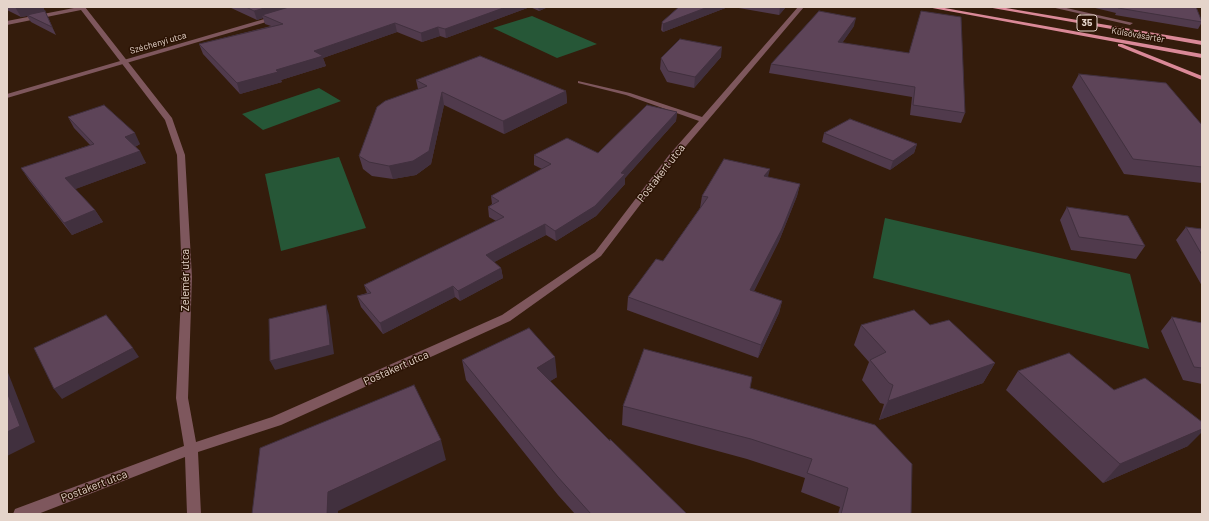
<!DOCTYPE html>
<html>
<head>
<meta charset="utf-8">
<style>
	body { margin:0 }
	#map { position:relative; width:1209px; height:521px; overflow:hidden; background:#341c0c; font-family:Barlow,sans-serif }
	canvas { display:block }
	.frame { position:absolute; inset:0; border:8px solid #e5d4ca; pointer-events:none }
</style>
</head>
<body>
<div id="map">
<canvas width="1209" height="521"></canvas>
<div class="frame"></div>
</div>
<script>
const ctx = document.querySelector('canvas').getContext('2d');
ctx.lineJoin = 'round';
function fill(path, color) { ctx.fillStyle = color; ctx.fill(path, 'evenodd'); }
const poly = rows => new Path2D(rows.map(r => 'M' + r).join(''));
function stroke(path, color, width, dash) { ctx.strokeStyle = color; ctx.lineWidth = width; ctx.lineCap = dash ? 'butt' : 'round'; ctx.setLineDash(dash || []); ctx.stroke(path); }
function drawText(font, color, halo, rows, align = 'center') {
  ctx.font = font + ' Barlow,sans-serif'; ctx.lineWidth = 3; ctx.setLineDash([]); ctx.textBaseline = 'middle'; ctx.strokeStyle = halo; ctx.fillStyle = color; for (const [text, x, y, turn = 0] of rows) {
    ctx.save(); ctx.translate(x, y); ctx.rotate((+turn || 0) * Math.PI / 180); ctx.textAlign = isNaN(turn) ? turn : align; if (halo) ctx.strokeText(text, 0, 0); ctx.fillText(text, 0, 0); ctx.restore();
  }
}
const green = poly([
	[532,16,597,44,557,58,493,28],
	[319,88,341,101,263,130,242,114],
	[339,157,366,228,281,251,265,174],
	[885,218,1130,274,1149,349,873,278]
]);
const minor = poly([
	[79,7,85,7,172,118,185,155,192,277,188,398,196,442,272,417,502,315,595,252,669,155,699,121,626,95,578,83,578,81,630,93,702,117,798,7,804,7,675,159,601,256,510,321,281,425,198,452,201,514,187,514,185,457,38,514,13,514,15,509,184,446,176,398,182,277,177,155,165,120,81,10,7,25,7,21,79,7],
	[1051,7,1062,7,1133,23,1130,25,1051,7]
]);
const tertiary = poly([
	[278,15,281,17,280,18,7,98,7,94,278,15]
]);
const primary = poly([
	[927,7,939,7,1202,54,1202,58,927,7],
	[987,7,1000,7,1202,41,1202,45,987,7],
	[1118,44,1122,44,1202,76,1202,80,1118,46,1118,44]
]);
const wall = poly([
	[7,7,43,7,56,35,31,22,27,16,21,17,7,10],
	[229,7,548,7,539,11,530,7,446,38,440,36,422,42,397,32,323,58,326,66,281,80,282,82,240,94,203,54,199,44,271,26,265,24,263,18,257,20],
	[679,7,728,7,663,32,661,30,662,22],
	[733,7,786,7,779,15],
	[1091,7,1196,7,1202,22,1198,29,1115,15,1116,13],
	[854,26,842,43,965,113,961,123,910,115,912,97,769,73,771,64],
	[721,57,694,88,667,82,660,69,661,58],
	[1079,74,1202,125,1202,183,1124,174,1072,87],
	[416,80,566,91,567,103,504,134,444,105,431,164,416,175,393,179,372,176,363,169,359,156,418,89],
	[677,112,676,121,625,178,625,184,596,216,556,241,546,235,494,262,501,268,503,278,460,301,455,297,383,334,361,307,357,296,367,293,364,285,496,221,489,217,488,207,492,204,491,196,542,169,534,165,534,155,598,153],
	[68,117,140,144,135,147,146,163,75,189,95,210,103,222,72,235,29,180,21,168,90,145,74,128],
	[824,133,917,144,914,153,890,170,822,142],
	[768,177,800,184,797,196,779,241,754,291,782,301,779,313,758,358,627,310,628,297,663,261,700,208,702,196],
	[1067,207,1145,246,1136,259,1071,250,1060,220],
	[1186,227,1202,229,1202,286,1176,240],
	[1172,317,1202,323,1202,384,1183,380,1161,331],
	[861,325,930,325,995,363,983,383,879,420,884,404,880,403,862,380,869,362,854,345],
	[462,360,557,377,550,381,610,441,687,514,575,514,558,495,466,380],
	[1018,371,1114,390,1188,446,1103,483,1006,390],
	[750,388,911,514,838,514,840,507,801,492,805,478,747,459,622,425,623,406]
]);
const shadedWall = poly([
	[15,7,43,7,56,35,52,27,27,15,27,16,21,17],
	[268,7,302,7,262,15,263,18,257,20,254,11],
	[506,7,530,7,446,38,445,29],
	[538,7,548,7,539,11],
	[708,7,728,7,663,32,663,24],
	[780,7,786,7,779,15],
	[856,18,854,26,836,52,838,42],
	[395,23,397,32,323,58,326,66,281,80,282,82,240,94,237,83,276,70,314,51],
	[438,27,440,36,422,42,421,33],
	[722,47,721,57,694,88,695,77],
	[566,91,567,103,504,134,503,121],
	[442,92,444,105,431,164,416,175,393,179,389,166],
	[677,112,676,121,625,178,625,184,596,216,556,241,555,231,621,173],
	[135,133,140,144,131,149,125,137],
	[917,144,914,153,890,170,893,161],
	[140,151,146,163,73,190,65,178],
	[770,169,767,181,764,176],
	[800,184,797,196,779,241,748,303,750,290],
	[95,210,103,222,72,235,64,223],
	[545,224,546,235,487,266,486,255],
	[501,268,503,278,460,301,458,291],
	[453,286,455,297,383,334,380,323],
	[782,301,779,313,758,358,761,345],
	[326,305,329,315,334,354,275,370,270,361],
	[133,348,139,357,62,399,54,389],
	[555,357,557,377,539,388,537,368],
	[995,363,983,383,879,420,888,401],
	[7,370,35,442,7,456],
	[1202,429,1202,432,1188,446,1103,483,1120,464],
	[441,440,446,460,338,511,338,514,327,514,328,492]
]);
const building = poly([
	[246,7,268,7,254,11,246,7],
	[289,7,506,7,445,29,438,27,421,33,395,23,314,51,323,56,276,70,278,72,237,83,199,44,283,24,262,15,289,7],
	[679,7,708,7,663,24,662,22,679,7],
	[1119,7,1196,7,1202,22,1118,8,1119,7],
	[45,11,52,27,27,15,45,11],
	[819,11,856,18,838,42,909,53,921,11,961,17,965,113,913,105,915,87,771,64,819,11],
	[680,39,722,47,695,77,668,71,661,58,680,39],
	[480,56,566,91,503,121,442,92,429,151,413,161,389,166,369,162,359,156,377,107,385,101,427,86,416,80,480,56],
	[1079,74,1166,83,1202,125,1202,167,1133,159,1079,74],
	[104,105,135,133,125,137,140,151,65,178,95,210,64,223,21,168,94,144,68,117,104,105],
	[647,105,677,112,621,173,625,174,595,206,555,231,545,224,486,255,501,268,458,291,453,286,380,323,357,296,371,293,364,285,504,217,488,207,499,201,491,196,551,164,534,155,567,138,598,153,647,105],
	[850,119,917,144,893,161,824,133,850,119],
	[724,159,770,169,764,176,800,184,782,229,750,290,782,301,761,345,628,297,656,259,663,261,708,197,702,196,724,159],
	[1067,207,1128,216,1145,246,1079,237,1067,207],
	[1186,227,1202,229,1202,255,1186,227],
	[326,305,330,345,270,361,269,319,326,305],
	[914,310,930,325,949,320,995,363,888,401,893,385,889,383,870,360,886,352,861,325,914,310],
	[106,315,133,348,54,389,34,348,106,315],
	[1172,317,1202,323,1202,368,1194,367,1172,317],
	[529,328,555,357,537,368,610,441,610,439,687,514,591,514,557,476,462,360,529,328],
	[644,349,752,377,750,388,875,425,912,464,911,514,841,514,848,488,807,473,812,459,751,439,623,406,644,349],
	[1069,353,1114,390,1145,378,1202,422,1202,429,1120,464,1018,371,1069,353],
	[414,385,441,440,328,492,327,514,252,514,260,448,414,385],
	[7,392,20,426,7,432,7,392]
]);
const farStreetnames = [
	["Külsővásártér",1138,35,10],
	["Széchenyi utca",158,43,-16]
];
const shields = [
	[1087,23,20]
];
const shieldNames = [
	["35",1087,23]
];
const streetNames = [
	["Postakert utca",661,173,-52],
	["Zelemér utca",185,280,-90],
	["Postakert utca",396,368,-24],
	["Postakert utca",94,486,-21]
];
fill(green, '#265737');
fill(minor, '#7e575d');
fill(tertiary, '#7e575d');
fill(primary, '#da8998');
fill(wall, '#503a4c');
fill(shadedWall, '#41303e');
fill(building, '#5d4458');
stroke(building, '#41303e', 1);
drawText('9px', '#e5d4ca', '#2a1203', farStreetnames);
for (const [x, y, w] of shields) { const box = new Path2D(); box.roundRect(x - w / 2, y - 8, w, 16, 3); ctx.fillStyle = '#2a1203'; ctx.fill(box); stroke(box, '#e5d4ca', 1); }
drawText('bold 10px', '#e5d4ca', null, shieldNames);
drawText('11px', '#e5d4ca', '#2a1203', streetNames);
</script>
</body>
</html>
